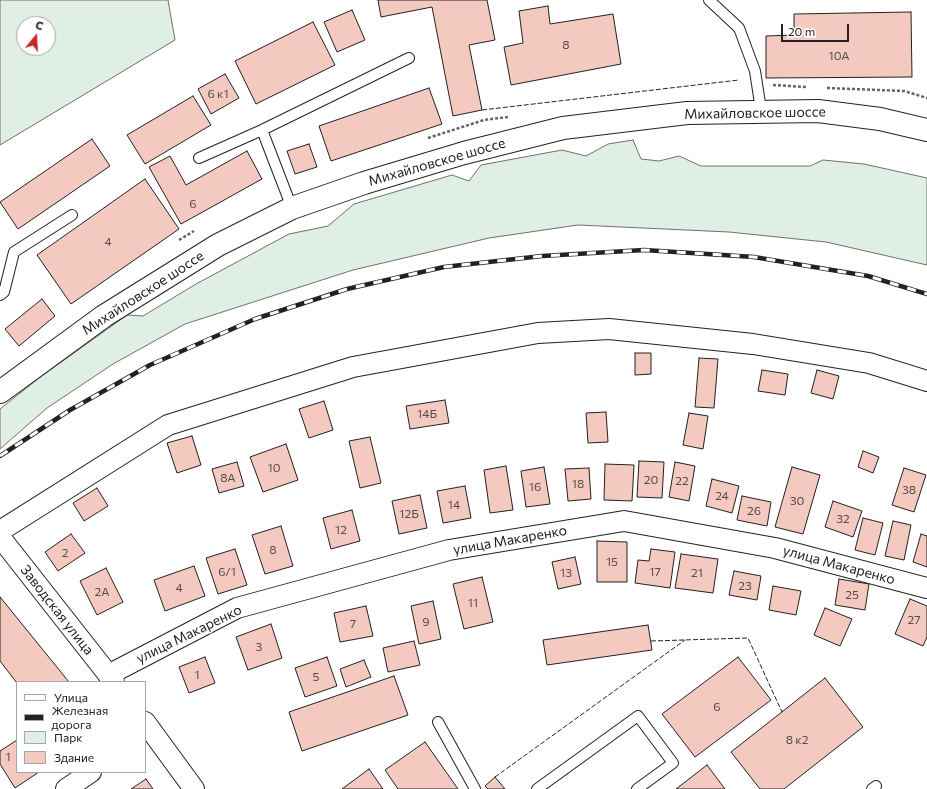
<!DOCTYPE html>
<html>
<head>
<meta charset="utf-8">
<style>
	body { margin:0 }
	#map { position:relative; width:927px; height:789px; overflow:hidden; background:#fff; font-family:Commissioner,sans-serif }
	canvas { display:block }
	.legend { position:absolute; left:16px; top:681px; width:130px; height:92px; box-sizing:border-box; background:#fff; border:1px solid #a7a7a7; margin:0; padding:5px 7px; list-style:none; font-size:12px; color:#222 }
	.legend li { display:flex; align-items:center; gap:8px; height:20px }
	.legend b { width:20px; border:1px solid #a7a7a7 }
	.north { position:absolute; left:16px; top:16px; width:40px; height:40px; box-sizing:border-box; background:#fff; border:1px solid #a7a7a7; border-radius:50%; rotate:18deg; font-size:11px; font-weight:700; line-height:16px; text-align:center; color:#222 }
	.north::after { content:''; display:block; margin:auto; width:14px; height:18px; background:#c62828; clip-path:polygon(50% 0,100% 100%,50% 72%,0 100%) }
	.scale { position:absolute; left:781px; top:24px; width:68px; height:18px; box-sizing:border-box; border:2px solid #222; border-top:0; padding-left:5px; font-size:12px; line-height:14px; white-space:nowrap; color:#222; -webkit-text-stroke:3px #fff; paint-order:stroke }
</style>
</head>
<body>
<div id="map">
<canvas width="927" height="789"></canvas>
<ul class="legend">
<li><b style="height:5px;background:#fff"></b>Улица</li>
<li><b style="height:5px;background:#222"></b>Железная дорога</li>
<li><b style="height:11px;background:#e0efe3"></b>Парк</li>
<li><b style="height:11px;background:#f3c9c0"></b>Здание</li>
</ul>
<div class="north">С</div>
<div class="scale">20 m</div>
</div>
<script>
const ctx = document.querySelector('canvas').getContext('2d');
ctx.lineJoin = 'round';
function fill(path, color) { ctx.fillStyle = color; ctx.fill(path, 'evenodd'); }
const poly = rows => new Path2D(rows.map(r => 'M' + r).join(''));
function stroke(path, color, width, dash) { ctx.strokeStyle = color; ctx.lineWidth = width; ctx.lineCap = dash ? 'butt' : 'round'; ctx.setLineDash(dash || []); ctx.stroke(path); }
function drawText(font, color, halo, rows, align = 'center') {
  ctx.font = font + ' Commissioner,sans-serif'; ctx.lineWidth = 3; ctx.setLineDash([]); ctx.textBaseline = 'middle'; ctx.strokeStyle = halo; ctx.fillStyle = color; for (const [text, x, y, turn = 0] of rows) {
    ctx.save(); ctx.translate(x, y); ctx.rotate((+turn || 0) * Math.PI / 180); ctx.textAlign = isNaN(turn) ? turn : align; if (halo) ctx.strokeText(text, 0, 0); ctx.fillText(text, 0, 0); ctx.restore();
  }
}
const green = poly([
	[0,0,168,0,175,40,0,145,0,0],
	[24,24,48,24,48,48,24,48,24,24],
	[633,140,641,159,659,161,679,156,701,166,810,166,823,160,864,164,927,178,927,265,826,242,729,232,578,225,489,238,353,270,185,324,113,364,47,408,0,449,0,409,39,378,127,315,143,316,196,284,289,234,328,226,354,204,452,175,469,181,481,165,562,150,586,156,608,144,633,140]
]);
const building = poly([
	[378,0,487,0,495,40,469,45,482,110,453,116,432,7,381,17,378,0],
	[548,6,550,24,613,14,621,64,511,85,504,47,523,43,519,11,548,6],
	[352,10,365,40,337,52,324,22,352,10],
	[911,12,912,77,766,78,766,36,794,35,794,14,911,12],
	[313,22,335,65,256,104,235,61,313,22],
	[225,74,239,98,211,114,198,89,225,74],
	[429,88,442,124,331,161,319,126,429,88],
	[193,96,211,125,145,164,127,135,193,96],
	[92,139,110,166,18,229,0,202,92,139],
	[309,144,317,167,295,174,287,151,309,144],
	[247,151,262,179,181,224,149,167,170,156,186,185,247,151],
	[145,179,179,229,71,304,37,255,145,179],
	[42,299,55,316,19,346,5,329,42,299],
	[635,353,651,353,651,374,635,375,635,353],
	[699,358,718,359,714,408,695,407,699,358],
	[762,370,788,374,785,395,758,391,762,370],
	[817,370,839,376,833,399,811,393,817,370],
	[445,400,449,423,410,429,406,406,445,400],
	[324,401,333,430,309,438,299,409,324,401],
	[606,412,608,442,588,443,586,413,606,412],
	[689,413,708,416,703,449,683,445,689,413],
	[192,436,201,465,177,473,167,443,192,436],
	[370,437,381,483,360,488,349,441,370,437],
	[286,444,298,480,263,492,250,457,286,444],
	[863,451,879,457,873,473,858,467,863,451],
	[639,461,664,462,662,498,637,497,639,461],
	[237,462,244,486,219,493,212,469,237,462],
	[675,462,695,466,689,501,669,497,675,462],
	[605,464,634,465,632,501,604,500,605,464],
	[506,466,513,510,490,513,484,470,506,466],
	[544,467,550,504,526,507,521,471,544,467],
	[792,467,820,475,803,534,775,527,792,467],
	[589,468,591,499,568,501,565,469,589,468],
	[904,468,926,475,914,512,892,505,904,468],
	[712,479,739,486,732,513,706,506,712,479],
	[465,486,471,518,443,523,437,491,465,486],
	[97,488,108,506,84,521,73,503,97,488],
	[420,495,427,528,399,534,392,501,420,495],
	[742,496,771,502,767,526,737,520,742,496],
	[833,501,862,511,853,537,825,527,833,501],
	[352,510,360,541,331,549,323,518,352,510],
	[863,518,883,523,875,555,855,550,863,518],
	[893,521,911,525,904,560,885,556,893,521],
	[281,526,293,566,265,574,252,535,281,526],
	[71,534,85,553,58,571,45,552,71,534],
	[921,534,927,536,927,567,913,562,921,534],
	[597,541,627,542,627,582,597,582,597,541],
	[235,549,247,585,218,594,206,558,235,549],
	[651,549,675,552,670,588,635,583,638,560,649,561,651,549],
	[681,554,718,559,713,593,675,588,681,554],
	[575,557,581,584,558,589,552,562,575,557],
	[194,566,205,596,165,611,154,580,194,566],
	[106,568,123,602,97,615,80,581,106,568],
	[734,571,761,576,757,600,729,595,734,571],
	[482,577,493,622,464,629,453,584,482,577],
	[839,579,869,584,865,610,835,605,839,579],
	[773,586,801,591,796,615,769,610,773,586],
	[0,597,69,682,17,683,0,661,0,597],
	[910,599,927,606,927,637,923,646,895,634,910,599],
	[433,601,441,639,419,644,411,606,433,601],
	[366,606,373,636,340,642,334,613,366,606],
	[825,608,852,619,840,646,814,635,825,608],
	[271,624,282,658,248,670,236,637,271,624],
	[648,625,652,650,547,665,543,640,648,625],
	[414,641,420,665,388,672,383,648,414,641],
	[205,657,215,683,189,693,179,667,205,657],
	[327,657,337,686,305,697,295,668,327,657],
	[738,657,771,700,695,757,662,714,738,657],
	[364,660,371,677,346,687,340,669,364,660],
	[394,676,408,715,302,751,289,712,394,676],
	[825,678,863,727,784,789,760,789,731,752,825,678],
	[17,740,17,772,39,772,15,788,0,764,0,751,17,740],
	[425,742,458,789,398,789,385,770,425,742],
	[707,765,725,789,676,789,707,765],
	[369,769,383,789,342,789,369,769],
	[495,777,505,789,488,789,485,786,495,777],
	[146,779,153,789,131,789,146,779]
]);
const path = poly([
	[773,85,806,87],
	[827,88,904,91,927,98],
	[428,138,484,120,508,117],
	[179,240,194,231]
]);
const service = poly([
	[709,0,739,28,755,71,761,110],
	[262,130,409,58],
	[199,158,262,130,292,208],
	[0,295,4,292,14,252,72,215],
	[438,722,475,789],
	[537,789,638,716,673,763,637,789],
	[872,789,876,786]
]);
const minor = poly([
	[0,531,168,425,353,367,538,333,609,329,753,344,869,363,927,381],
	[0,537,114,682],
	[108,675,237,608,449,550,624,521,775,548,927,588],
	[145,722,194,789],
	[66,789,91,772]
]);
const secondary = poly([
	[0,392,104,316,218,245,292,208,364,183,464,153,563,128,687,113,818,111,880,119,927,130]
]);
const rail = poly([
	[0,456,70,410,150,365,255,319,347,289,444,267,542,256,644,250,754,257,868,276,927,294]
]);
const fence = poly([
	[482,110,739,80],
	[651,641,748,638,782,712],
	[495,777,685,640]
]);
const numberNames = [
	["8",566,45],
	["10А",839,56],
	["6 к1",218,94],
	["6",193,204],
	["4",108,242],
	["14Б",427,414],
	["10",274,468],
	["8А",228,478],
	["20",651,480],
	["22",682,481],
	["18",578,484],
	["16",535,487],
	["38",909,490],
	["24",722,496],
	["30",797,501],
	["14",454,505],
	["26",754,511],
	["12Б",409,514],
	["32",843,519],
	["12",341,530],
	["8",273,550],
	["2",65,553],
	["15",612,562],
	["6/1",227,572],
	["17",655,572],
	["13",566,573],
	["21",697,573],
	["23",745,586],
	["4",179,588],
	["2А",102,592],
	["25",852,595],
	["11",473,603],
	["27",914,620],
	["9",426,622],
	["7",353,624],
	["3",259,647],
	["1",197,675],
	["5",316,677],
	["6",717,707],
	["8 к2",797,740],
	["1",8,757]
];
const streetNames = [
	["Михайловское шоссе",755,113,-1],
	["Михайловское шоссе",437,162,-16],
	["Михайловское шоссе",143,293,-33],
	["улица Макаренко",510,540,-10],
	["улица Макаренко",839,565,15],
	["Заводская улица",57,610,52],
	["улица Макаренко",189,634,-26]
];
fill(green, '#e0efe3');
stroke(green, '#6f6f6f', 1);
fill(building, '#f3c9c0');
stroke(building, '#222', 1);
stroke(service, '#222', 12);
stroke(minor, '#222', 22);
stroke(secondary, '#222', 24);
stroke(path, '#646464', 2.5, [3, 2]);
stroke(service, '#fff', 10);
stroke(minor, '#fff', 20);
stroke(secondary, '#fff', 22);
stroke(rail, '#222', 4.5);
stroke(rail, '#fff', 3, [9]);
stroke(fence, '#222', 1, [5, 2]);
drawText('12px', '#564c4a', null, numberNames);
drawText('14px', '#222', '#fff', streetNames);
</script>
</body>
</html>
